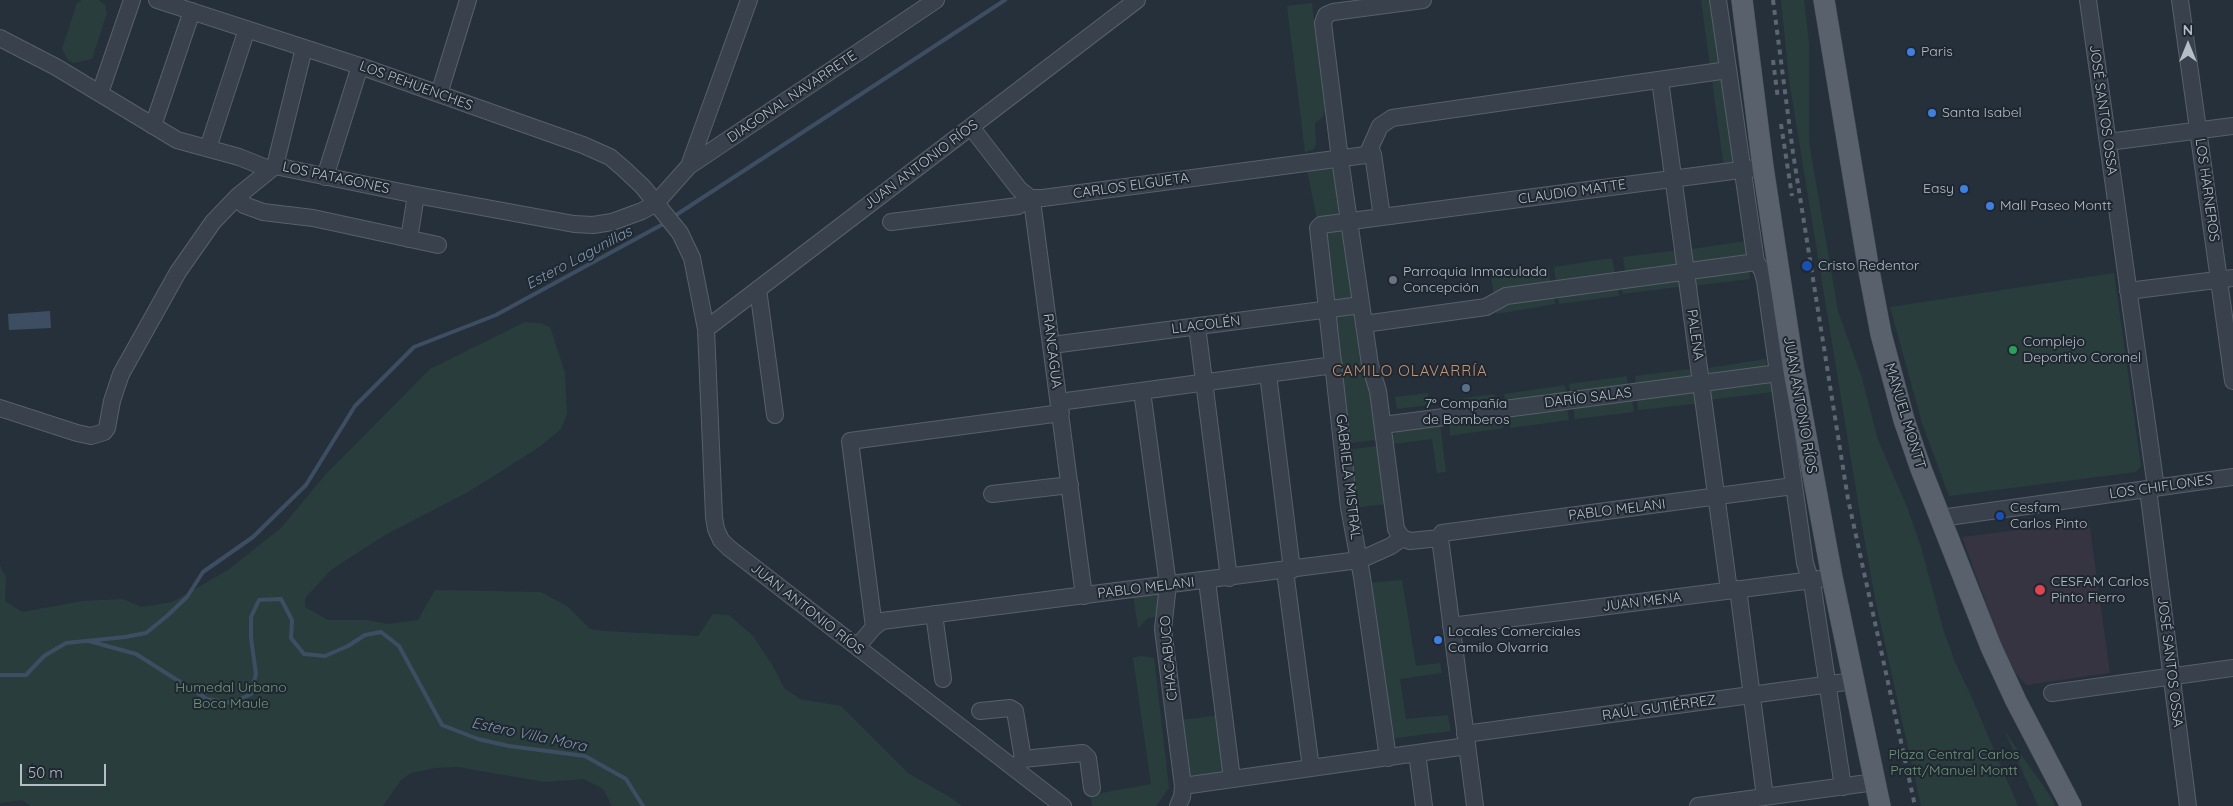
<!DOCTYPE html>
<html>
<head>
<meta charset="utf-8">
<style>
	body { margin:0 }
	#map { position:relative; width:2233px; height:806px; overflow:hidden; background:#26303b; font-family:Quicksand,sans-serif }
	canvas { display:block }
	.north { position:absolute; left:2163px; top:20px; width:50px; height:50px; -webkit-text-stroke:4px #1f2731; paint-order:stroke; rotate:0deg; font-size:14px; font-weight:700; line-height:20px; text-align:center; color:#b5bdc7 }
	.north::after { content:''; display:block; margin:auto; width:18px; height:22px; background:#b5bdc7; clip-path:polygon(50% 0,100% 100%,50% 72%,0 100%) }
	.scale { position:absolute; left:20px; top:764px; width:86px; height:22px; box-sizing:border-box; border:2px solid #b5bdc7; border-top:0; padding-left:6px; font-size:15px; line-height:18px; white-space:nowrap; color:#b5bdc7; -webkit-text-stroke:4px #1f2731; paint-order:stroke }
</style>
</head>
<body>
<div id="map">
<canvas width="2233" height="806"></canvas>
<div class="north">N</div>
<div class="scale">50 m</div>
</div>
<script>
const ctx = document.querySelector('canvas').getContext('2d');
ctx.lineJoin = 'round';
function fill(path, color) { ctx.fillStyle = color; ctx.fill(path, 'evenodd'); }
const poly = rows => new Path2D(rows.map(r => 'M' + r).join(''));
function stroke(path, color, width, dash) { ctx.strokeStyle = color; ctx.lineWidth = width; ctx.lineCap = dash ? 'butt' : 'round'; ctx.setLineDash(dash || []); ctx.stroke(path); }
function drawText(font, color, halo, rows, align = 'center') {
  ctx.font = font + ' Quicksand,sans-serif'; ctx.lineWidth = 4; ctx.setLineDash([]); ctx.textBaseline = 'middle'; ctx.strokeStyle = halo; ctx.fillStyle = color; for (const [text, x, y, turn = 0] of rows) {
    ctx.save(); ctx.translate(x, y); ctx.rotate((+turn || 0) * Math.PI / 180); ctx.textAlign = isNaN(turn) ? turn : align; if (halo) ctx.strokeText(text, 0, 0); ctx.fillText(text, 0, 0); ctx.restore();
  }
}
const medical = poly([
	[2089,521,2110,673,2026,685,2016,674,2001,644,1962,537]
]);
const green = poly([
	[82,0,99,0,105,5,107,13,92,59,73,63,68,60,62,49,77,3],
	[1701,0,1723,0,1743,166,1724,168],
	[1781,0,1804,0,1809,43,1809,142,1838,311,1862,378,1878,440,1907,507,1921,547,1944,632,1955,662,1972,698,2018,806,1921,806,1875,599,1860,514,1789,80],
	[1312,3,1325,111,1323,117,1315,123,1316,144,1314,149,1305,152,1287,6],
	[1325,168,1333,170,1336,175,1360,360,1369,382,1377,440,1350,443,1322,231,1316,215,1307,170],
	[1746,241,1748,254,1687,263,1685,250],
	[1680,250,1681,264,1625,271,1623,257],
	[1612,258,1615,273,1556,282,1554,267],
	[1549,267,1550,282,1494,296,1491,275],
	[1749,268,1750,279,1693,286,1692,277],
	[2114,273,2141,466,2136,472,1949,496,1922,423,1890,307],
	[1684,276,1685,286,1623,294,1621,285],
	[1618,288,1619,296,1559,304,1558,296],
	[1554,295,1555,304,1496,314,1495,307,1501,305],
	[525,322,540,323,550,327,565,373,567,414,561,429,538,448,468,492,385,535,331,570,305,598,305,607,328,620,367,620,388,624,418,620,435,590,541,592,567,606,590,629,604,631,698,636,713,614,729,615,753,636,773,666,784,688,800,699,841,706,908,773,951,798,962,806,612,806,603,789,584,779,545,782,458,767,435,768,411,773,401,780,383,806,31,806,22,800,0,803,0,566,6,577,5,601,22,612,82,601,123,599,141,607,172,602,228,570,281,528,326,474,430,369],
	[1766,359,1767,369,1703,378,1702,369],
	[1698,368,1700,380,1636,388,1635,376],
	[1627,376,1628,388,1571,395,1569,384],
	[1772,380,1773,392,1708,400,1706,388],
	[1565,385,1567,396,1506,406,1504,394],
	[1702,389,1703,403,1638,410,1637,397],
	[1428,393,1429,405,1397,409,1395,397],
	[1495,394,1496,405,1451,411,1450,400],
	[1632,398,1634,412,1575,419,1573,406],
	[1567,407,1569,420,1510,428,1508,415],
	[1502,416,1503,428,1450,436,1449,423],
	[1440,424,1446,472,1437,473,1432,439,1392,444,1393,436,1400,428],
	[1377,446,1385,504,1354,508,1346,450],
	[1402,580,1416,666,1440,663,1442,673,1400,679,1406,719,1448,715,1451,731,1396,738,1386,731,1369,583],
	[1159,593,1157,617,1148,618,1138,628,1133,595],
	[1141,656,1154,658,1169,788,1156,806,1092,806,1090,795,1151,784,1133,658],
	[1220,715,1228,775,1190,780,1182,720],
	[2004,730,2053,800,2055,806,2038,806]
]);
const water = poly([
	[50,311,51,328,9,330,8,314]
]);
const stream = poly([
	[673,217,1005,0],
	[89,641,136,654,207,699,232,703,251,694,256,674,251,638,251,617,259,600,281,599,292,620,291,638,304,654,325,656,348,646,365,635,381,632,399,646,442,725,478,739,509,746,585,756,626,779,643,806],
	[0,675,26,675,44,656,66,643,125,637,146,633,167,616,187,597,203,572,253,537,306,485,355,406,414,347,496,315,665,223]
]);
const minor = poly([
	[157,0,360,66,583,145,610,157,624,169,643,187,680,233,692,258,706,329,714,517,716,529,721,540,729,548,1063,806],
	[1718,0,1756,262,1762,270,1765,281,1805,563,1813,589,1843,787],
	[2088,0,2156,488],
	[2180,0,2233,381],
	[0,38,56,67,177,140,239,157,269,169],
	[1660,80,1729,590],
	[100,93,132,0],
	[439,94,468,0],
	[153,126,192,11],
	[971,127,1019,189,1030,198,1033,208,1084,596],
	[2108,142,2233,126],
	[208,148,247,29],
	[1367,155,1380,126,1392,118,1728,70],
	[275,166,304,48],
	[689,166,749,0],
	[325,177,360,66],
	[238,196,244,205,263,212,313,218,438,245],
	[891,222,1018,206,1030,198,1043,198,1373,154,1382,217],
	[409,239,416,195],
	[758,289,775,415],
	[2128,291,2233,278],
	[1364,324,1486,307,1506,296,1756,262],
	[1197,326,1229,578],
	[706,329,1137,0],
	[1052,345,1361,305],
	[1268,374,1292,570],
	[1142,391,1168,585,1163,629,1183,786,1182,797,1178,806],
	[1059,402,1334,365],
	[0,408,77,433,91,436,104,432,107,428,112,401,121,374,178,272,213,222,238,196,275,166,416,195,574,224,593,225,612,222,642,211,656,203,689,166,936,0],
	[1383,425,1786,372],
	[2148,489,2188,806],
	[992,494,1070,485],
	[1941,518,2233,477],
	[1402,538,1396,529,1378,391,1370,365,1340,159,1323,23,1326,15,1333,12,1423,0],
	[1402,538,1410,541,1440,538],
	[1285,571,1311,768],
	[1207,581,1232,779],
	[1738,589,1765,797],
	[934,614,943,679],
	[1451,626,1820,579],
	[874,627,850,441,1061,413],
	[857,647,874,627,882,621,1351,561,1362,559,1391,546,1402,538],
	[2052,693,2233,668],
	[980,711,1010,708,1015,711,1023,759],
	[1465,734,1853,681],
	[1417,753,1424,806],
	[1388,758,1362,577,1349,507,1318,228,1321,225,1763,167],
	[1015,769,1023,759,1083,753,1088,758,1092,788],
	[1183,786,1467,746],
	[1475,806,1440,538,1442,533,1793,486],
	[1698,806,1875,782]
]);
const major = poly([
	[1742,0,1763,167,1794,371,1832,577,1880,806],
	[1824,0,1869,271,1881,334,1904,420,1921,469,1991,647,2016,701,2071,806]
]);
const rail = poly([
	[1773,0,1793,153,1848,499,1915,806],
	[1773,60,1778,99],
	[1781,124,1792,196]
]);
const markers = [
	[1911,52,5,"#3f7fe0"],
	[1932,113,5,"#3f7fe0"],
	[1964,189,5,"#3f7fe0"],
	[1990,206,5,"#3f7fe0"],
	[1807,266,6,"#1a4fb4"],
	[1393,280,5,"#6b7280"],
	[2013,350,5,"#2e9e5b"],
	[1466,388,5,"#5c6f8a"],
	[2000,516,5,"#1a4fb4"],
	[2040,590,6,"#e0444e"],
	[1438,640,5,"#3f7fe0"]
];
const poiNames = [
	["Paris",1921,52],
	["Santa Isabel",1942,113],
	["Easy",1954,189,"right"],
	["Mall Paseo Montt",2000,206],
	["Cristo Redentor",1818,266],
	["Parroquia Inmaculada",1403,272],
	["Concepción",1403,288],
	["Complejo",2023,342],
	["Deportivo Coronel",2023,358],
	["7° Compañía",1466,404,"center"],
	["de Bomberos",1466,420,"center"],
	["Cesfam",2010,508],
	["Carlos Pinto",2010,524],
	["CESFAM Carlos",2051,582],
	["Pinto Fierro",2051,598],
	["Locales Comerciales",1448,632],
	["Camilo Olvarria",1448,648]
];
const streetNames = [
	["LOS PEHUENCHES",416,86,20],
	["DIAGONAL NAVARRETE",792,97,-34],
	["JOSÉ SANTOS OSSA",2103,110,82],
	["JUAN ANTONIO RÍOS",921,165,-37],
	["LOS PATAGONES",336,178,12],
	["CARLOS ELGUETA",1131,186,-8],
	["LOS HARNEROS",2207,190,82],
	["CLAUDIO MATTE",1572,192,-8],
	["LLACOLÉN",1206,325,-7],
	["PALENA",1695,335,82],
	["RANCAGUA",1052,351,83],
	["DARÍO SALAS",1588,398,-7],
	["JUAN ANTONIO RÍOS",1800,405,80],
	["MANUEL MONTT",1905,416,73],
	["GABRIELA MISTRAL",1348,477,83],
	["LOS CHIFLONES",2161,487,-8],
	["PABLO MELANI",1617,510,-7],
	["PABLO MELANI",1146,588,-7],
	["JUAN MENA",1642,602,-7],
	["JUAN ANTONIO RÍOS",807,609,38],
	["CHACABUCO",1169,658,-95],
	["JOSÉ SANTOS OSSA",2170,662,83],
	["RAÚL GUTIÉRREZ",1659,708,-8]
];
const parkNames = [
	["Humedal Urbano",231,688],
	["Boca Maule",231,704],
	["Plaza Central Carlos",1954,755],
	["Pratt/Manuel Montt",1954,771]
];
const waterNames = [
	["Estero Lagunillas",579,258,-28],
	["Estero Villa Mora",529,735,12]
];
const neighbourhoodNames = [
	["CAMILO OLAVARRÍA",1410,371]
];
fill(medical, '#353440');
fill(green, '#293d3d');
fill(water, '#3d4e63');
stroke(stream, '#3d4e63', 4);
stroke(minor, '#57606a', 18);
stroke(major, '#424b55', 22);
stroke(minor, '#39424c', 16);
stroke(major, '#58616c', 21);
stroke(rail, '#5c6672', 4, [5, 5]);
for (const [x, y, r, color] of markers) { const dot = new Path2D(); dot.arc(x, y, r, 0, 2 * Math.PI); ctx.fillStyle = color; ctx.fill(dot); stroke(dot, '#1f2731', 2); }
drawText('14px', '#b5bdc7', '#1f2731', poiNames, 'left');
drawText('14px', '#b5bdc7', '#1f2731', streetNames);
drawText('14px', '#6e9676', '#1f2731', parkNames);
drawText('italic 15px', '#7f94ac', '#1f2731', waterNames);
ctx.letterSpacing = '1px';
drawText('15px', '#cb936c', '#1f2731', neighbourhoodNames);
ctx.letterSpacing = '0px';
</script>
</body>
</html>
